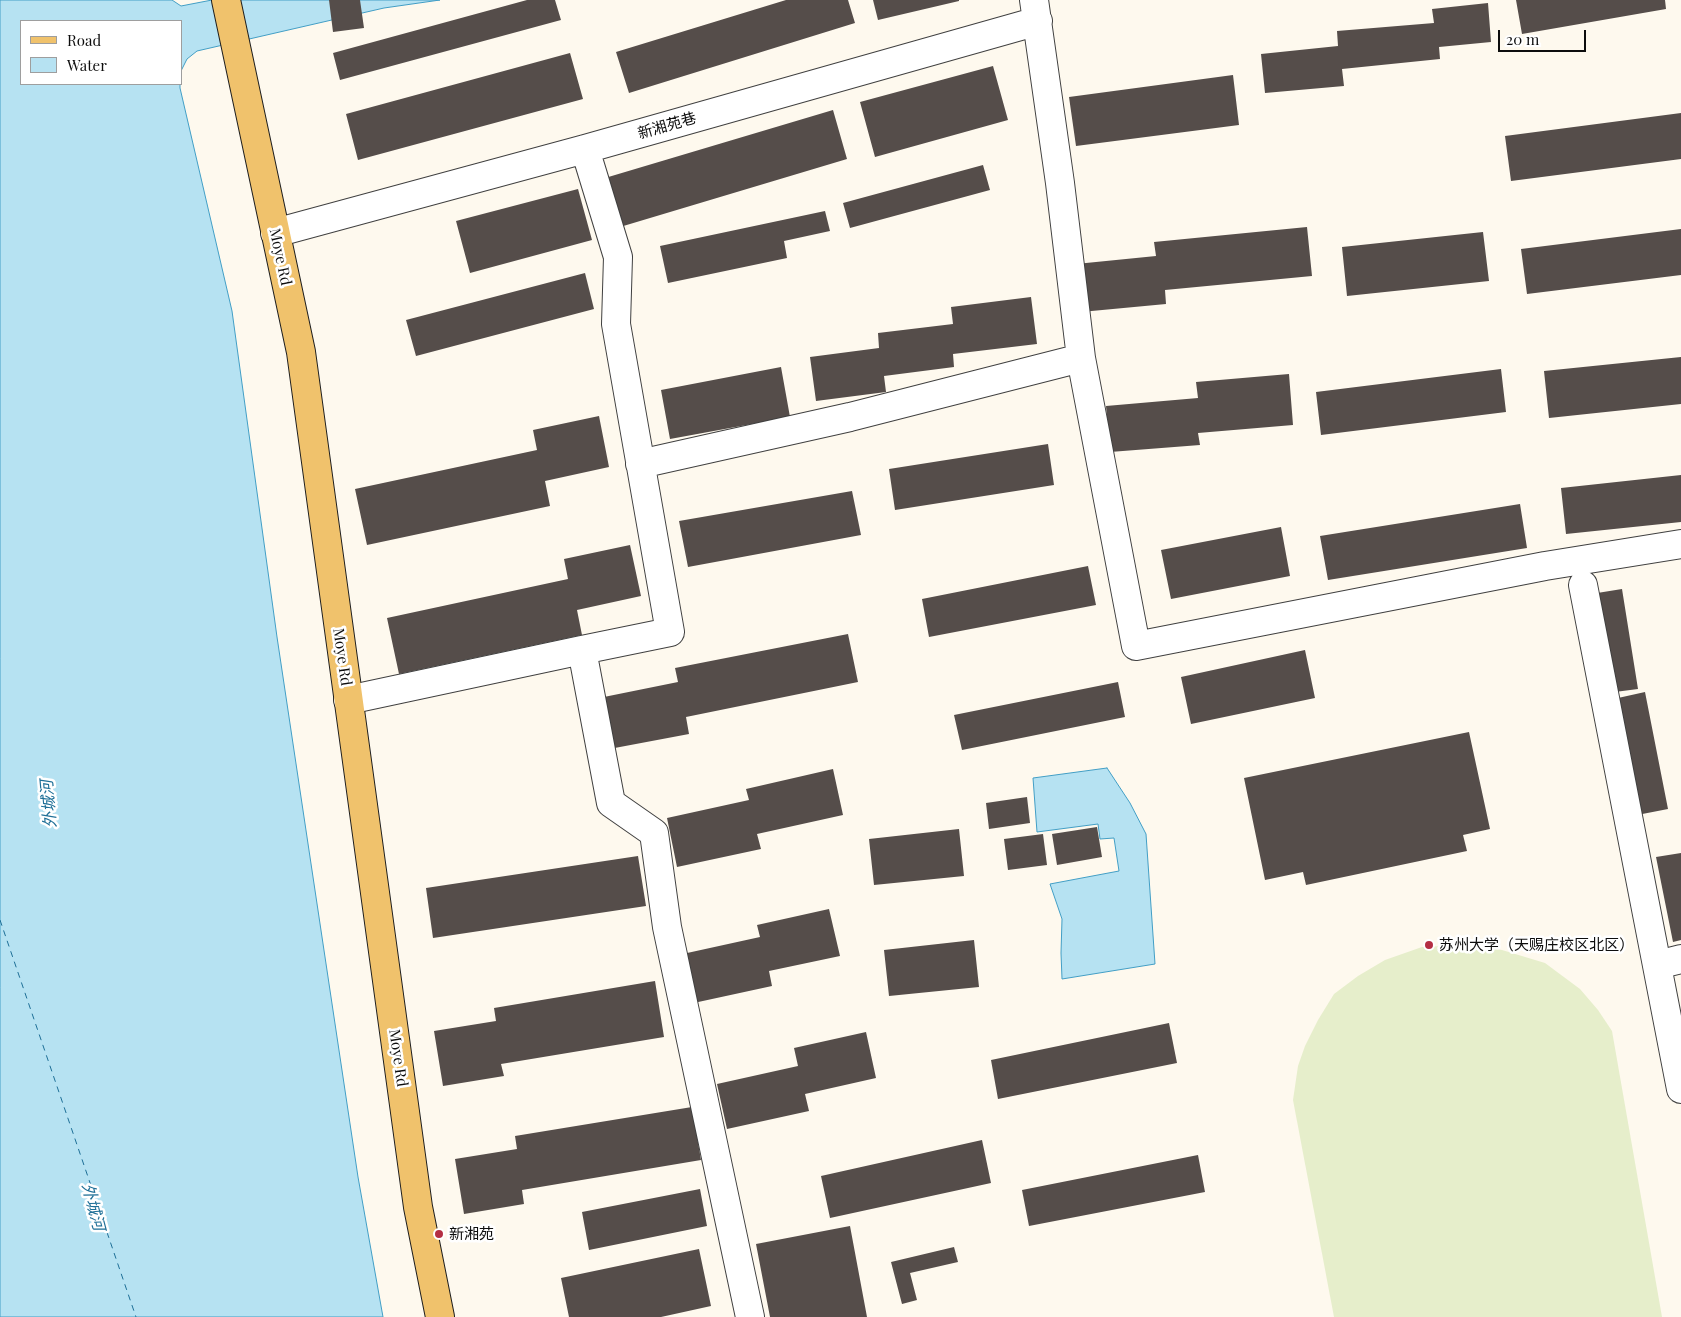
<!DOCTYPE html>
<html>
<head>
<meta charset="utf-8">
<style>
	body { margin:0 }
	#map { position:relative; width:1681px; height:1317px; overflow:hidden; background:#fef9ee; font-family:"Playfair Display",serif }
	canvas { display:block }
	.legend { position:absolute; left:20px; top:20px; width:162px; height:65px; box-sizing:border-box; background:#fff; border:1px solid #9e9e9e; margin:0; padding:6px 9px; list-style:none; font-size:15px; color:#0d0d0d }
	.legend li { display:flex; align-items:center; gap:10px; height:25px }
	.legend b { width:25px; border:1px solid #9e9e9e }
	.scale { position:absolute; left:1498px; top:30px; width:88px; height:22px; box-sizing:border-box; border:2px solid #0d0d0d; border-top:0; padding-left:6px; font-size:15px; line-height:18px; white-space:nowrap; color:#0d0d0d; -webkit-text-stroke:4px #fff; paint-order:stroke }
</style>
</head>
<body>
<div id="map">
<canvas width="1681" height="1317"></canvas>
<ul class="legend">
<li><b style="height:6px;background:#f0c26c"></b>Road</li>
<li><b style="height:14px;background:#b6e2f2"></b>Water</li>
</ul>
<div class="scale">20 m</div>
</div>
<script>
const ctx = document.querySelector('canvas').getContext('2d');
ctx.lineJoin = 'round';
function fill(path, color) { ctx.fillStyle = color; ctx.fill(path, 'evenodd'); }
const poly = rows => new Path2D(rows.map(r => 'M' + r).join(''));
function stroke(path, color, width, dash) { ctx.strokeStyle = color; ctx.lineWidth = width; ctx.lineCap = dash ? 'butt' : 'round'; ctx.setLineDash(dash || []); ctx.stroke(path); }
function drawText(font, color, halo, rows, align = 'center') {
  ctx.font = font + ' "Playfair Display","Noto Sans SC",serif'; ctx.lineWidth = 5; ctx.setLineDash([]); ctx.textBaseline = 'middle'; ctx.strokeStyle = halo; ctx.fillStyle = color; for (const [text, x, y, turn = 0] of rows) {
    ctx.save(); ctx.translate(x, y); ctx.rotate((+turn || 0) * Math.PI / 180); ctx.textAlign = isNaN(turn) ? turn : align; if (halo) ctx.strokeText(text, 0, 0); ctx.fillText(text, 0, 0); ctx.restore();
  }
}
const pitch = poly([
	[1465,945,1502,950,1545,963,1580,989,1598,1010,1612,1031,1662,1317,1334,1317,1293,1100,1298,1066,1305,1046,1318,1020,1334,994,1358,976,1385,960,1422,947]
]);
const water = poly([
	[0,0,172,0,181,6,212,0,440,0,384,8,197,51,187,59,181,71,181,21,21,21,21,84,180,84,180,88,232,311,277,637,358,1177,383,1317,0,1317,0,0],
	[1107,768,1130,803,1146,834,1155,964,1062,979,1061,953,1062,919,1050,884,1119,871,1114,838,1100,839,1098,824,1037,832,1033,778,1107,768]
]);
const ferry = poly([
	[0,920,136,1317]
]);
const building = poly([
	[329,0,360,0,364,28,333,32],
	[527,0,555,0,561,20,340,80,333,53],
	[786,0,848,0,855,23,629,93,616,52],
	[873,0,959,0,959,1,878,20],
	[1516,0,1665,0,1666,9,1522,34],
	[1488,3,1491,42,1439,47,1440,59,1342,69,1344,86,1265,93,1261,54,1338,46,1337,31,1434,23,1432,9],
	[570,53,583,99,358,160,346,114],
	[993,66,1008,120,875,157,860,102],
	[1233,75,1239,125,1076,146,1069,97],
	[833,110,847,159,620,227,605,178],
	[1681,113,1681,159,1511,181,1505,136],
	[983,165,990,190,850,228,843,203],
	[578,189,592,240,470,273,456,221],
	[825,211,830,231,784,241,787,258,668,283,660,246],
	[1307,227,1312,276,1165,290,1166,304,1081,312,1076,264,1156,256,1154,242],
	[1681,229,1681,275,1527,294,1521,249],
	[1483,232,1489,281,1347,296,1342,247],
	[585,273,594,309,416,356,406,320],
	[1031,297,1037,344,953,354,954,367,884,376,886,392,816,401,810,357,879,348,878,333,953,324,951,307],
	[1681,357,1681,404,1549,418,1544,371],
	[781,367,790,417,670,439,661,390],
	[1501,369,1506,412,1321,435,1316,392],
	[1289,374,1293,425,1198,433,1200,445,1110,452,1106,406,1198,398,1196,382],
	[599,416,609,467,545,481,550,506,367,545,355,489,537,450,533,430],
	[1048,444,1054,485,895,510,889,469],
	[1681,475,1681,522,1566,534,1561,488],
	[852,491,861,535,688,567,679,521],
	[1520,504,1527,548,1328,580,1320,536],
	[1281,527,1290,576,1171,599,1161,550],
	[630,545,641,596,577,610,582,635,399,674,387,618,568,579,564,559],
	[1088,566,1096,605,929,637,922,599],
	[1622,589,1638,689,1607,693,1591,594],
	[848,634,858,682,686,717,689,734,604,750,594,699,678,682,675,668],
	[1305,650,1315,698,1191,724,1181,677],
	[1118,682,1125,717,962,750,954,715],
	[1645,692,1668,809,1632,816,1609,700],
	[1469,732,1490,829,1463,835,1467,851,1306,885,1303,872,1265,880,1244,778],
	[833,769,843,815,757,834,761,849,677,867,667,818,749,800,746,789],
	[1027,797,1030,823,989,829,986,803],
	[1097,827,1102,857,1057,865,1052,834],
	[959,829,964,876,874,885,869,839],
	[1043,834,1047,865,1008,870,1004,839],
	[1681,853,1681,940,1673,942,1656,857],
	[638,856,646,906,433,938,426,888],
	[829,909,840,956,769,971,772,986,689,1004,678,955,760,937,757,925],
	[974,940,979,987,889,996,884,950],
	[655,981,664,1037,501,1064,504,1076,443,1086,434,1031,496,1021,494,1008],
	[1169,1023,1177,1063,998,1099,991,1060],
	[866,1032,876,1078,805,1094,809,1111,727,1129,717,1084,798,1066,794,1048],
	[692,1107,701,1160,522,1190,524,1204,464,1214,455,1159,517,1149,515,1136],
	[982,1140,991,1183,830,1218,821,1176],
	[1198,1155,1205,1192,1029,1226,1022,1190],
	[700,1189,707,1226,589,1250,582,1212],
	[850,1226,867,1317,770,1317,756,1244],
	[954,1247,958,1262,910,1273,917,1300,902,1304,891,1262],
	[699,1249,711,1306,661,1317,569,1317,561,1278]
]);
const minor = poly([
	[1034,0,1060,183,1081,358,1136,646,1545,566,1681,544],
	[585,149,618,257,616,324,670,632,582,650,611,803,654,833,667,927,750,1317],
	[275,233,585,149,1038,21],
	[640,464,850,417,1081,358],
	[1583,585,1681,1089],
	[348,700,582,650],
	[1657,965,1681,959]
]);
const major = poly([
	[226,0,301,352,418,1207,440,1317]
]);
const markers = [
	[1429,945,5,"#b42e43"],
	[439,1234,5,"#b42e43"]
];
const streetNames = [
	["新湘苑巷",667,126,-16],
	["Moye Rd",280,257,78],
	["Moye Rd",342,657,82],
	["Moye Rd",398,1058,82]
];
const poiNames = [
	["苏州大学（天赐庄校区北区）",1439,945],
	["新湘苑",449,1234]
];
const waterNames = [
	["外城河",49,804,-95],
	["外城河",93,1207,75]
];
fill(pitch, '#e6eecb');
fill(water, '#b6e2f2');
stroke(water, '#429ec5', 1);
stroke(ferry, '#1e6f97', 1, [6, 5]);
fill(building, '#554d4a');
stroke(minor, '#404040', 30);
stroke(major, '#1e1e1e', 30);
stroke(minor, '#fff', 28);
stroke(major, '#f0c26c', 28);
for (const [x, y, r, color] of markers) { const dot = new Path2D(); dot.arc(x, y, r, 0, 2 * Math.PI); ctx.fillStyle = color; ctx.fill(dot); stroke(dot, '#fff', 2); }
drawText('15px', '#0d0d0d', '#fff', streetNames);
drawText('15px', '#0d0d0d', '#fff', poiNames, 'left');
drawText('italic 16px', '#1e6f97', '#fff', waterNames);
</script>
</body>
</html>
